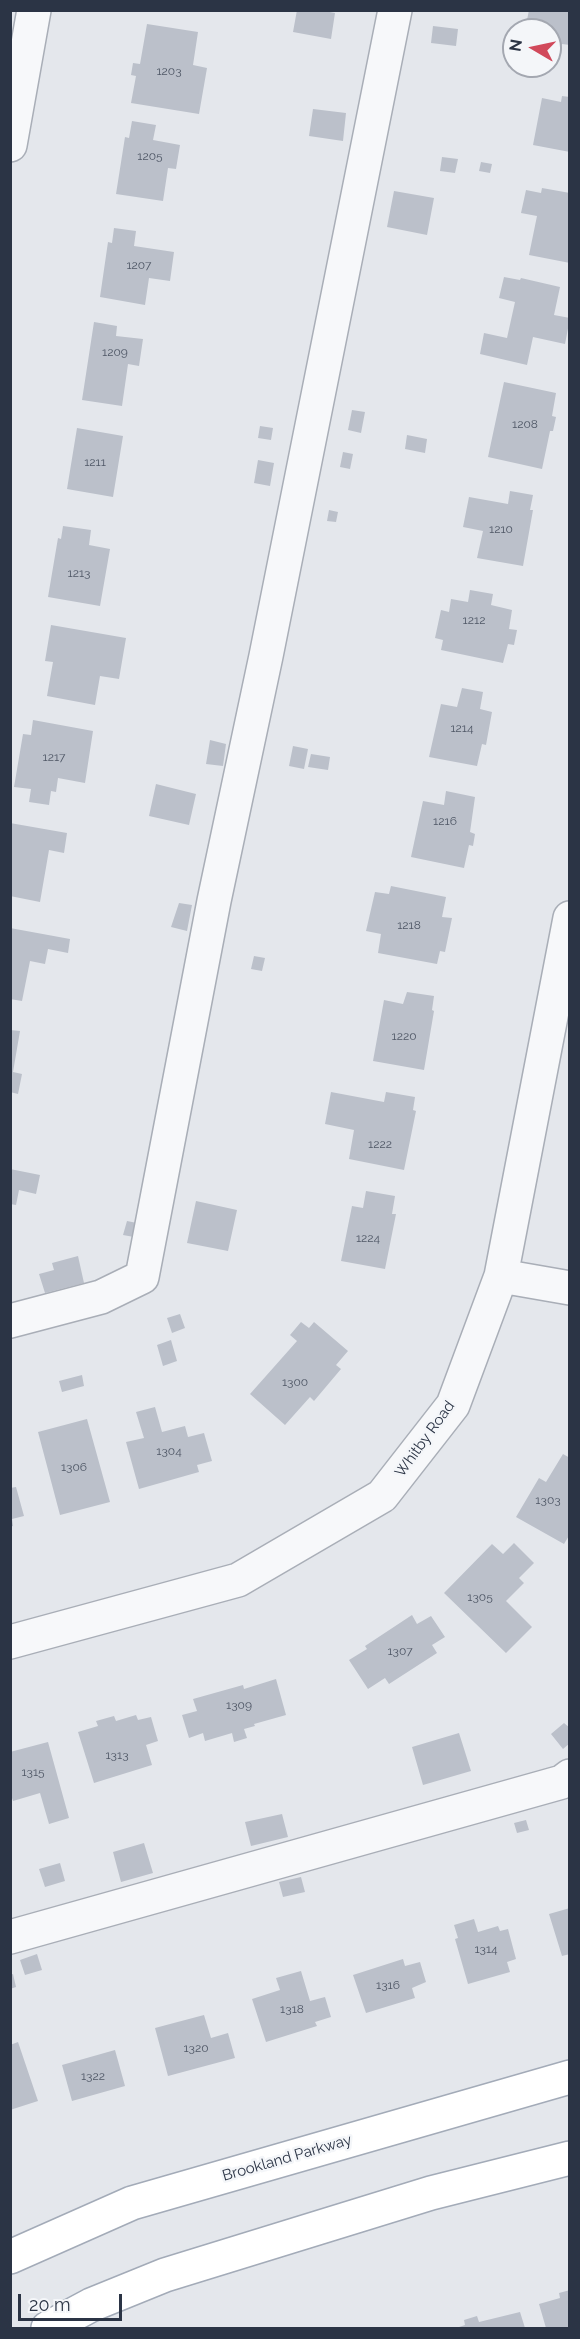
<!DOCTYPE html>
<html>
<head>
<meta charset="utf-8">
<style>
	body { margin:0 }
	#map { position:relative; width:580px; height:2339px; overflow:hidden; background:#e4e7ec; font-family:Raleway,sans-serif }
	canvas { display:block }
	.frame { position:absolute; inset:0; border:12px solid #2b3445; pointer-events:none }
	.north { position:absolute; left:502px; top:18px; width:60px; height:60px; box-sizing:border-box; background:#f4f6f9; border:2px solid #a4a8b1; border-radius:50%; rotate:279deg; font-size:16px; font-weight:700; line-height:24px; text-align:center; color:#2b3445 }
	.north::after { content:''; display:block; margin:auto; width:21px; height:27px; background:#d1495b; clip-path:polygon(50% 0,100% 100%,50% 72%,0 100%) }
	.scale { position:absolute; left:18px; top:2294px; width:104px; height:27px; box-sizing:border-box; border:3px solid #2b3445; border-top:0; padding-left:8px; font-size:18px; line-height:21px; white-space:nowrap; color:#2b3445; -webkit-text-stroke:4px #f4f6f9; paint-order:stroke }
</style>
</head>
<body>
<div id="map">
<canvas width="580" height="2339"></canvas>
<div class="frame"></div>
<div class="north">N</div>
<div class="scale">20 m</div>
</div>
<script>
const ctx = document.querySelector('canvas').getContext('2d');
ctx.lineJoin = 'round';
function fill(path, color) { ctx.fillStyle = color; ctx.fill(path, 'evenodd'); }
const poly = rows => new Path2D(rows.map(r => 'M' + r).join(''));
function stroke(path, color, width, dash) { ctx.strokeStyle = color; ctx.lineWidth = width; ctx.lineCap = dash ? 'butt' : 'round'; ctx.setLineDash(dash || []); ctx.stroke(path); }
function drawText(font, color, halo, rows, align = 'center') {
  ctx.font = font + ' Raleway,sans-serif'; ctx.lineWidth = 5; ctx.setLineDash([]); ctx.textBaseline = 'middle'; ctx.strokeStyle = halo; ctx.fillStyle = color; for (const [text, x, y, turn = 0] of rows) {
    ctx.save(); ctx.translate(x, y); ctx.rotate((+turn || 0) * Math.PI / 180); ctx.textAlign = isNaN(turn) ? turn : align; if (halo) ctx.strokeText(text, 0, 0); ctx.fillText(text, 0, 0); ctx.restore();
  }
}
const building = poly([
	[297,10,319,10,335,13,331,39,293,32],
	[529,10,570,12,570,45,562,44,561,49,550,47,550,30,525,30],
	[147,24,198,32,193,65,207,68,199,114,131,103,136,76,131,75,133,63,140,64],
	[433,26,458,29,456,46,431,43],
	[562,96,570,97,570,152,533,145,542,98,561,102],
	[313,109,346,113,343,141,309,136],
	[132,121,156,125,153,140,180,145,176,169,168,168,163,201,116,194,125,137,129,138],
	[442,157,458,159,455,173,440,171],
	[481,162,492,164,490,173,479,171],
	[542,188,570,193,570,263,529,255,537,216,521,213,526,190,541,193],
	[394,191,434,198,427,235,387,227],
	[114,228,136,231,134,246,174,252,170,281,149,278,145,305,100,297,108,242,112,243],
	[504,277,520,280,521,278,560,287,554,315,570,318,565,344,533,337,527,365,480,354,484,333,507,338,515,302,499,298],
	[94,322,117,326,116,336,143,339,139,366,128,364,122,406,82,400],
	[504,382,556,393,552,416,556,417,553,431,550,431,542,469,488,457],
	[352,410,365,412,361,433,348,430],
	[260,426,273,428,271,440,258,438],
	[77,428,123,436,113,497,67,489],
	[407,435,427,439,425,453,405,449],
	[343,452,353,454,350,469,340,467],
	[258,460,274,463,270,486,254,483],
	[510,491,533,495,530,510,533,510,523,566,477,558,483,531,463,527,469,497,508,504],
	[329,510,338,512,336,522,327,521],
	[63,526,91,530,89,545,110,549,100,606,48,597,58,538,61,539],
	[470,590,493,594,491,605,512,610,509,629,517,630,514,645,508,644,503,663,441,650,443,640,435,638,441,610,449,612,451,599,468,602],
	[51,625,126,638,119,679,100,676,95,705,47,696,53,662,45,661],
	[462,688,483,692,480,709,492,712,486,745,482,744,477,766,429,757,441,704,457,707],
	[33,720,93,731,85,783,58,778,56,792,51,791,49,805,29,802,31,789,14,787,23,734,31,735],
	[210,740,226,744,223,766,206,764],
	[293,746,308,749,304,769,289,766],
	[311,754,330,757,328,770,308,767],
	[156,784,196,794,189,825,149,816],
	[446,791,475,797,470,832,475,834,473,846,469,845,464,868,411,857,423,801,444,805],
	[10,823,67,833,64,853,49,850,40,902,10,896],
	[391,886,446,897,442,917,452,918,445,952,440,951,437,964,378,953,381,934,366,931,375,892,389,894],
	[179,903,192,905,187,931,171,927],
	[10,928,70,939,68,953,48,949,45,964,30,961,22,1001,10,999],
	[254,956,265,958,262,971,251,969],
	[407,992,434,996,432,1010,434,1011,424,1070,373,1061,384,1000,403,1004],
	[10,1030,20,1031,13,1072,22,1074,18,1094,10,1092],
	[331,1092,384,1102,386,1092,415,1097,413,1110,416,1111,404,1170,349,1159,354,1130,325,1124],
	[10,1169,40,1175,36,1194,19,1190,16,1205,10,1204],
	[366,1191,395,1196,392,1214,396,1214,385,1269,341,1261,352,1206,363,1208],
	[196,1201,237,1210,228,1251,187,1243],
	[127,1221,137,1223,134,1237,123,1235],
	[78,1256,84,1283,45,1293,39,1274,54,1270,52,1263],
	[180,1314,185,1328,172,1333,167,1318],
	[301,1322,309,1328,314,1322,348,1351,336,1365,341,1369,314,1401,310,1397,285,1425,250,1394,297,1341,290,1335],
	[171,1340,177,1361,163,1366,157,1345],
	[82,1375,84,1386,62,1392,59,1381],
	[155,1407,162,1432,185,1426,188,1437,204,1433,212,1461,197,1465,199,1472,139,1489,126,1442,144,1438,136,1412],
	[87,1419,110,1502,60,1515,38,1432],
	[563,1454,570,1458,570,1534,564,1544,516,1517,539,1478,546,1482],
	[16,1487,24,1516,12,1519,13,1526,10,1527,10,1488],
	[514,1543,534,1563,519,1578,524,1583,506,1601,532,1627,506,1653,444,1593,492,1544,503,1554],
	[412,1615,417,1624,431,1616,445,1637,432,1645,437,1653,389,1684,385,1678,368,1689,349,1660,367,1649,365,1646],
	[276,1679,286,1715,254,1724,255,1726,244,1729,247,1738,234,1742,232,1733,205,1741,203,1733,189,1738,182,1715,197,1711,193,1699,243,1685,244,1689],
	[136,1715,138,1720,151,1717,158,1741,146,1745,152,1765,94,1783,78,1732,98,1726,96,1721,114,1716,116,1721],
	[564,1723,570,1728,570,1743,563,1749,551,1734],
	[459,1733,471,1771,423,1785,412,1747],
	[48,1742,69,1818,49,1824,40,1793,13,1801,10,1792,10,1752],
	[282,1814,288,1837,251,1846,245,1822],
	[526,1820,529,1830,517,1833,514,1823],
	[144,1843,153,1873,121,1882,113,1852],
	[60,1863,65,1881,45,1887,39,1869],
	[301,1877,305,1892,283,1897,279,1882],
	[570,1908,570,1954,562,1956,549,1914],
	[474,1919,478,1932,498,1926,500,1931,508,1929,516,1959,507,1962,510,1972,468,1984,455,1939,458,1938,454,1925],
	[37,1954,42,1970,25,1975,20,1960],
	[403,1959,405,1966,420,1962,426,1982,412,1988,415,1998,366,2013,353,1975],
	[301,1971,310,2001,325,1997,331,2017,315,2022,317,2026,266,2042,252,1999,280,1990,276,1978],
	[13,1974,16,1987,10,1989,10,1975],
	[204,2015,211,2038,228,2033,235,2058,168,2076,155,2028],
	[18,2042,38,2101,10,2110,10,2045],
	[115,2050,125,2086,72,2101,62,2065],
	[570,2290,570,2328,546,2328,539,2304,560,2298,559,2293],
	[520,2312,525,2328,456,2328,465,2325,464,2320,477,2316,479,2322]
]);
const minor = poly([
	[10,145,34,10],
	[501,1276,570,1288],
	[10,1321,101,1297,142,1277,214,901,266,656,395,10],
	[10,1642,238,1580,382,1496,453,1405,501,1276,570,918],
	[10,1937,562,1782,570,1776]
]);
const major = poly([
	[10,2257,132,2203,570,2077],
	[48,2328,91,2305,165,2275,431,2193,570,2158]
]);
const numberNames = [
	["1203",169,71],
	["1205",150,156],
	["1207",139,265],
	["1209",115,352],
	["1208",525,424],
	["1211",95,462],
	["1210",501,529],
	["1213",79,573],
	["1212",474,620],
	["1214",462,728],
	["1217",54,757],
	["1216",445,821],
	["1218",409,925],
	["1220",404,1036],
	["1222",380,1144],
	["1224",368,1238],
	["1300",295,1382],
	["1304",169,1451],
	["1306",74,1467],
	["1303",548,1500],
	["1305",480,1597],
	["1307",400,1651],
	["1309",239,1705],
	["1313",117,1755],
	["1315",33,1772],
	["1314",486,1949],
	["1316",388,1985],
	["1318",292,2009],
	["1320",196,2048],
	["1322",93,2076]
];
const streetNames = [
	["Whitby Road",425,1439,-54],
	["Brookland Parkway",287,2158,-16]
];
fill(building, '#bbc0ca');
stroke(minor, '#a9aeb7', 36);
stroke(major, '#a3abb8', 36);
stroke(minor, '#f7f8fa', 33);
stroke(major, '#fff', 33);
drawText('12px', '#4f5766', null, numberNames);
drawText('15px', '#2b3445', '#f4f6f9', streetNames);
</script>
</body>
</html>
